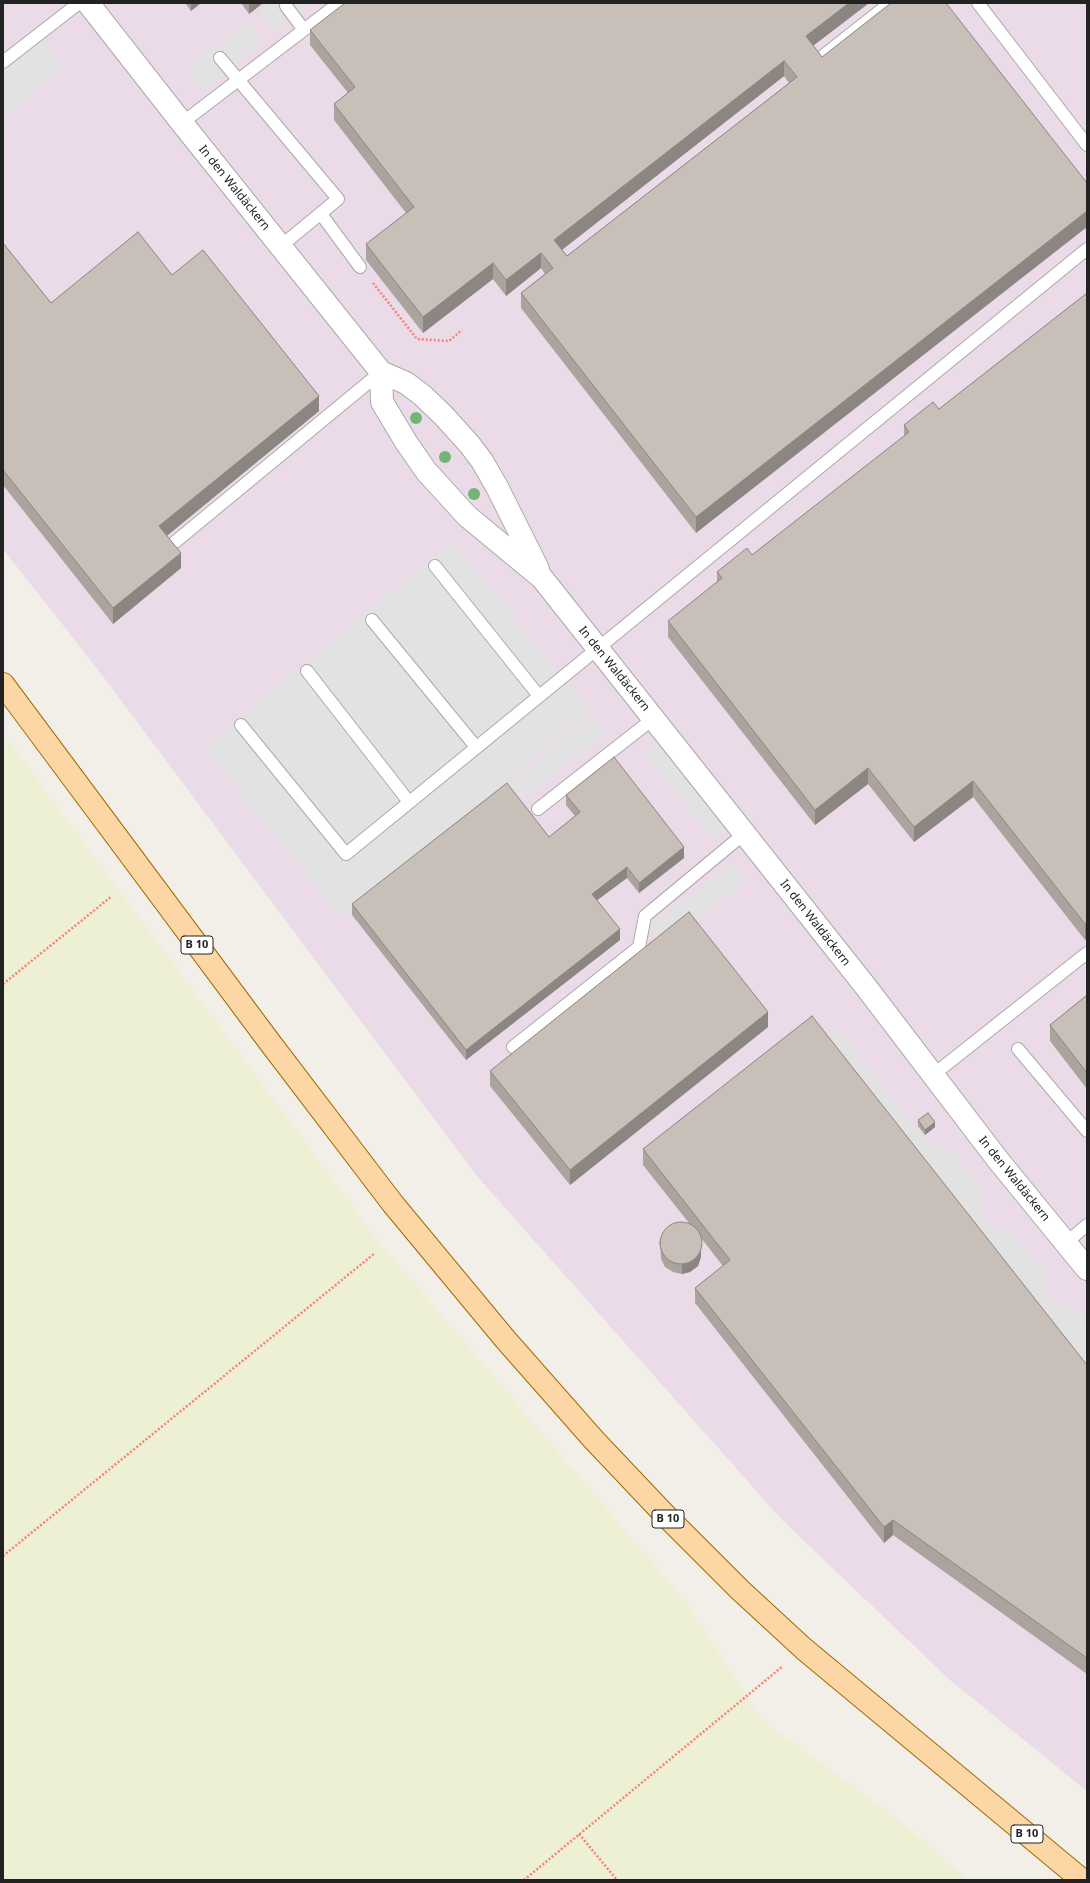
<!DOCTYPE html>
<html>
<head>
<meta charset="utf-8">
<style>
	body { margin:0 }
	#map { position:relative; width:1090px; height:1883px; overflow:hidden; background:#f2efe9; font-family:"Noto Sans",sans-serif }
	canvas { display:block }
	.frame { position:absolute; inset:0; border:4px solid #222; pointer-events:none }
</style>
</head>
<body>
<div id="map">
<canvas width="1090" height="1883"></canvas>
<div class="frame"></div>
</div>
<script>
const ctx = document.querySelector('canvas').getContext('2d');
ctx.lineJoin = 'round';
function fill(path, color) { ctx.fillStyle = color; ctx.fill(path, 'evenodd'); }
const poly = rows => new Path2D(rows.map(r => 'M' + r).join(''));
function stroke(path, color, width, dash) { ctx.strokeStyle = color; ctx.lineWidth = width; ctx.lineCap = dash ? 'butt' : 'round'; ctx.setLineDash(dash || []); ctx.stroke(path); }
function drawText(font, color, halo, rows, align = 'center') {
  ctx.font = font + ' "Noto Sans",sans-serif'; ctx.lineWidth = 3.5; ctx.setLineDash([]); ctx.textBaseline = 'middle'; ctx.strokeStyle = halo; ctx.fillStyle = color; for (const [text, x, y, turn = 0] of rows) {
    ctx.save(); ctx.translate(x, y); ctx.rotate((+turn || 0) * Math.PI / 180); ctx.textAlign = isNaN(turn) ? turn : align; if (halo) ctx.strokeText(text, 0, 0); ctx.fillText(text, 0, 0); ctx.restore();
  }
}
const industrial = poly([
	[3,3,1087,3,1087,1791,951,1681,782,1520,476,1175,99,671,3,549]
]);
const farmland = poly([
	[3,733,376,1238,686,1602,762,1720,898,1819,968,1880,3,1880]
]);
const parking = poly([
	[270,3,311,3,275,32,259,12],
	[247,21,263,42,202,91,187,70],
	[38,36,64,67,3,118,3,65],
	[452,542,592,712,342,917,203,748],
	[593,716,606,732,520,802,507,786],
	[656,743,726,829,714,839,644,753],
	[732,863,746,880,662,948,647,929],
	[837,1028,930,1144,950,1149,984,1191,984,1216,994,1227,1012,1232,1046,1273,1046,1291,1053,1302,1076,1309,1087,1323,1087,1375,820,1042]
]);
const path = poly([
	[373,283,417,339,449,341,462,330],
	[3,984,112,896],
	[3,1556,375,1253],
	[579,1834,617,1880],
	[524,1880,783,1666]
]);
const lane = poly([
	[978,3,1087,145],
	[286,6,304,30],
	[823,56,890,3],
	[220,58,338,199,281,246],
	[3,62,79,3],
	[182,123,339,3],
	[321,214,360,267],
	[175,542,381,372],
	[435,566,539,696],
	[372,620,476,747],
	[307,671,409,802],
	[241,725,346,854,1087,249],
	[538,809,654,718],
	[513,1047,639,947,645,916,745,833],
	[1018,1049,1087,1131],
	[933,1075,1087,953],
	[1066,1243,1087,1225]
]);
const street = poly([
	[88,3,182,123,381,372,406,383,422,395,443,415,470,445,482,461,497,487,538,569],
	[381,372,382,402,406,442,426,471,467,516,542,578,866,987,998,1160,1087,1269]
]);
const primary = poly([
	[3,684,271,1044,393,1204,505,1339,594,1440,667,1517,740,1590,804,1649,1082,1880]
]);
const trees = [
	[416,418],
	[445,457],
	[474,494]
];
const wall = poly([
	[185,3,201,3,191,11],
	[241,3,263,3,249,14],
	[869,3,813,46,696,533,521,308,521,293,545,274,541,268,506,296,493,279,423,333,366,260,366,244,406,213,334,120,334,104,348,93,310,45,310,30],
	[784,76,789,83,567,256,562,250],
	[3,243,51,303,172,275,319,411,167,536,181,568,113,624,3,485],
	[1087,293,1087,938,1085,940,973,797,914,842,868,784,815,825,668,637,668,621,717,582,717,572,752,555,904,437,904,425,939,409],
	[566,795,684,858,639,893,627,878,597,900,620,940,466,1060,352,915,352,904,549,837,575,816,566,805],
	[1087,995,1087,1089,1050,1041,1050,1025],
	[768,1027,570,1185,490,1086,490,1071],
	[918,1120,935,1127,925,1135,918,1126],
	[643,1149,1087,1365,1087,1674,893,1535,884,1543,695,1303,695,1288,723,1266,701,1238,701,1257,698,1266,690,1272,682,1274,673,1272,665,1267,661,1259,660,1239,689,1223,643,1165]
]);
const shadedWall = poly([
	[191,3,201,3,191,11],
	[249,3,263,3,249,14],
	[849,3,869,3,806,51,806,36],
	[784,61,784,76,554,256,554,240],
	[1087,211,1087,227,696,533,696,517],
	[541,253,541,268,506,296,506,280],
	[493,263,493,279,423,333,423,317],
	[319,396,319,411,159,542,159,526],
	[181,553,181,568,113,624,113,608],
	[868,768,868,784,815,825,815,810],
	[973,781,973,797,914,842,914,827],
	[684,847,684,858,639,893,639,883],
	[627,867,627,878,592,904,592,894],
	[1087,923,1087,938,1085,940,1085,924],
	[620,929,620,940,466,1060,466,1050],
	[768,1012,768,1027,570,1185,570,1170],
	[935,1122,935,1127,925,1135,925,1130],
	[701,1246,701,1257,698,1266,690,1272,682,1274,682,1264],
	[893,1520,893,1535,884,1543,884,1527]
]);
const building = poly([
	[345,3,849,3,806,36,822,57,891,3,946,3,1087,183,1087,211,696,517,521,293,553,268,541,253,506,280,493,263,423,317,366,244,414,207,334,104,355,87,310,30,345,3],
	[784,61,797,77,567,256,554,240,784,61],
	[138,232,172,275,203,250,319,396,159,526,181,553,113,608,3,470,3,243,51,303,138,232],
	[1087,293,1087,923,1085,924,973,781,914,827,868,768,815,810,668,621,722,578,717,572,747,548,752,555,909,432,904,425,933,402,939,409,1087,293],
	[614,757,684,847,639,883,627,867,592,894,620,929,466,1050,352,904,507,783,549,837,580,812,566,795,614,757],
	[689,912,768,1012,570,1170,490,1071,689,912],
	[1087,995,1087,1073,1050,1025,1087,995],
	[812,1016,1087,1365,1087,1658,893,1520,884,1527,695,1288,730,1260,643,1149,812,1016],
	[928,1113,935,1122,925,1130,918,1120,928,1113],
	'660 1243a21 21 0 1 1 42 0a21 21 0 1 1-42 0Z'
]);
const shields = [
	[197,945,32],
	[668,1519,32],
	[1027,1834,32]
];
const shieldNames = [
	["B 10",197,945],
	["B 10",668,1519],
	["B 10",1027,1834]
];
const streetNames = [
	["In den Waldäckern",234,188,51],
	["In den Waldäckern",614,669,51],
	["In den Waldäckern",815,923,52],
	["In den Waldäckern",1014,1179,51]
];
fill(industrial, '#ebdbe8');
fill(farmland, '#eef0d5');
fill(parking, '#e2e2e2');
stroke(lane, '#a9a9a9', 14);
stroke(street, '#a9a9a9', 24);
stroke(primary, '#a06b00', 24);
stroke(path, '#fa8072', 2.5, [2, 2]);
stroke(lane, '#fff', 12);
stroke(street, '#fff', 22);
stroke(primary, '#fcd6a4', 22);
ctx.fillStyle = '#74b475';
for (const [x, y] of trees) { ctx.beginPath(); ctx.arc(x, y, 6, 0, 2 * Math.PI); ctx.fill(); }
fill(wall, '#aba49e');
fill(shadedWall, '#8b8681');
fill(building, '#c7bfb8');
stroke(building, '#8b8681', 1);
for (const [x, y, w] of shields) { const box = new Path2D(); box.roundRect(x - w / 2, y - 9, w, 18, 3); ctx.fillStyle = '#fff'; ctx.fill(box); stroke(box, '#222', 1); }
drawText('bold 11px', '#222', null, shieldNames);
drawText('12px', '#222', '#fff', streetNames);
</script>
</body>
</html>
